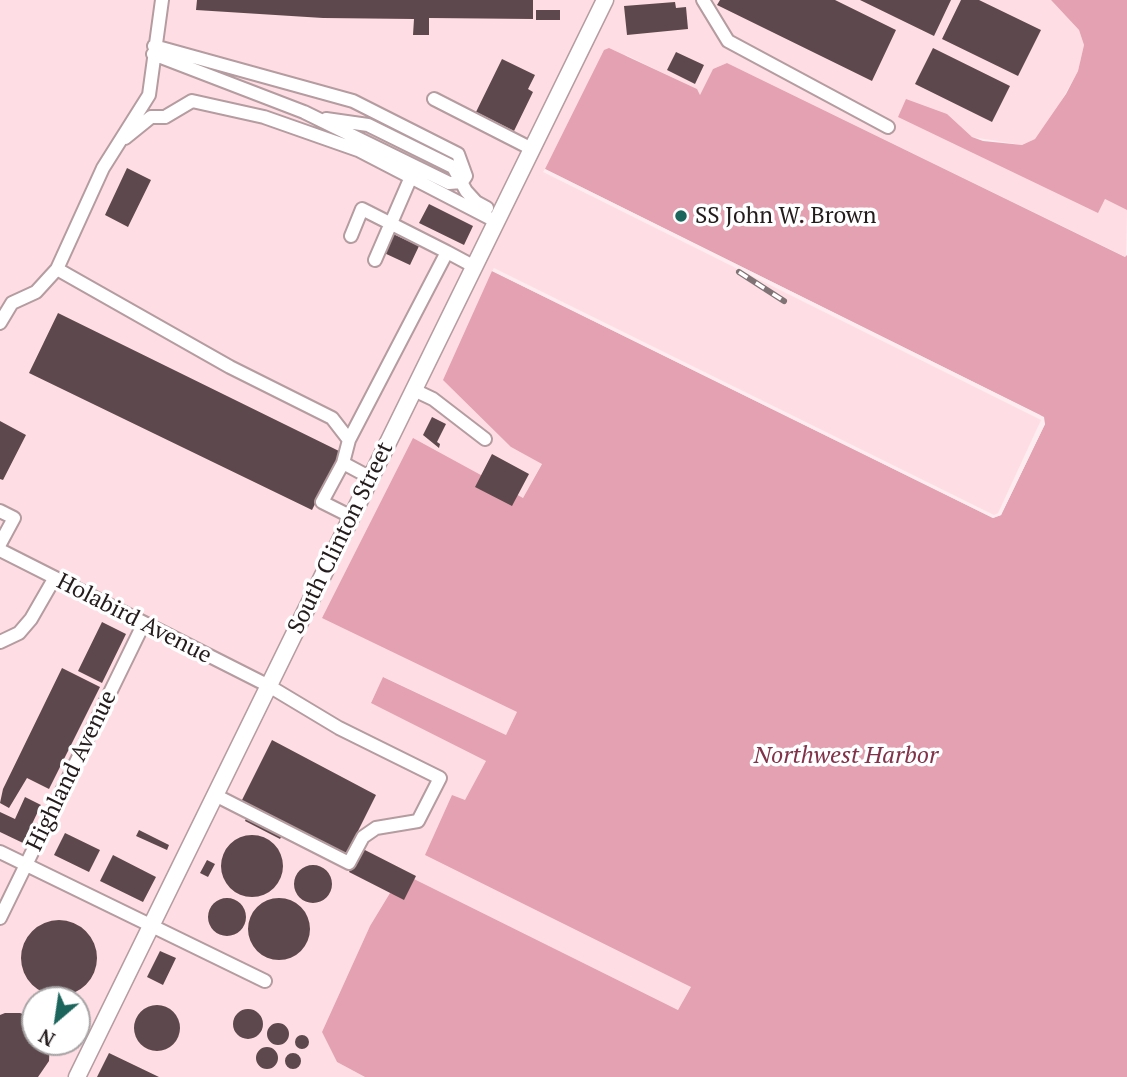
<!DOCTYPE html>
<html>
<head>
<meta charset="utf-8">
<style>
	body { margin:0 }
	#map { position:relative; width:1127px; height:1077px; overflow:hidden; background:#fdedf0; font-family:"PT Serif",serif }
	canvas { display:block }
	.north { position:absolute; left:21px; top:986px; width:70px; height:70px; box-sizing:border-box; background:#fff; border:2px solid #a7a4a5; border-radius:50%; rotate:209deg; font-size:19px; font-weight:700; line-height:28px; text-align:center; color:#241b1d }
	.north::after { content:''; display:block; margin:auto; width:24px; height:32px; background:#1b655d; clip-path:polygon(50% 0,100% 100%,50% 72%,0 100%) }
</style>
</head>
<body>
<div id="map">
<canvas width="1127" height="1077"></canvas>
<div class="north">N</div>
</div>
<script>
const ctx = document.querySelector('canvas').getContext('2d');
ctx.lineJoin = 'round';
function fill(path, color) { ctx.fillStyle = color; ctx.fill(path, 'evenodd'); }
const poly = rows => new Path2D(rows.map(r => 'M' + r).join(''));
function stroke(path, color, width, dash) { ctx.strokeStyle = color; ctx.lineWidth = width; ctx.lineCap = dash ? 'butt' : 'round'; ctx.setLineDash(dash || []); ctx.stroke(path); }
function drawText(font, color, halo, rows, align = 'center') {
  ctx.font = font + ' "PT Serif",serif'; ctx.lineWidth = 7; ctx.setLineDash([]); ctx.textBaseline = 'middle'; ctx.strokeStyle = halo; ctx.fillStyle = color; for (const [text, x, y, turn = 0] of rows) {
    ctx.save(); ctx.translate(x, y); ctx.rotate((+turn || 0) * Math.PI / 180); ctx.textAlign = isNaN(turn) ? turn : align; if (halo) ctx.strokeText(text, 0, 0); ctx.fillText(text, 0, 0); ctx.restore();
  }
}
const built = poly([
	[0,0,1051,0,1079,30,1084,45,1078,71,1051,119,1035,139,1022,145,972,137,906,99,1098,212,1105,199,1127,210,1126,257,727,63,713,69,700,95,696,89,624,54,1046,419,997,519,511,447,542,463,523,498,322,617,517,712,506,735,384,677,371,702,486,761,465,801,452,796,691,987,678,1010,414,879,404,895,390,893,370,926,322,1032,337,1062,365,1077,0,1077],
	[35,1000,77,1000,77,1042,35,1042]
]);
const water = poly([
	[1051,0,1127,0,1127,210,1105,199,1098,213,898,117,906,99,947,114,972,137,983,141,1022,145,1035,139,1066,94,1078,71,1084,45,1079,30],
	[609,48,697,89,700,95,713,69,727,63,1125,257,1127,255,1127,1077,365,1077,337,1062,322,1032,370,926,390,893,404,895,414,879,678,1010,691,987,425,855,452,795,465,800,486,761,371,703,383,677,506,735,517,712,322,618,413,438,523,498,542,464,511,447,443,380,492,271,993,518,1001,515,1045,424,1040,415,545,169,604,50]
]);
const pier = poly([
	[545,169,1044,417,1045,424,1001,515,993,518,492,271,494,268,994,515,998,513,1041,420,543,172]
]);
const building = poly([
	[197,0,533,0,533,19,429,18,429,35,413,35,414,19,323,18,196,10],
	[720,0,835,0,896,30,872,81,717,5],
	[860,0,951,0,934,36],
	[961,0,979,0,1041,30,1018,76,942,39],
	[675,2,676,8,686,7,688,29,627,35,624,6],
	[536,10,560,10,560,20,536,20],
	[933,48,1010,86,992,122,915,84],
	[676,52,704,65,695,84,667,70],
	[502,59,535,75,528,89,533,92,514,131,476,112],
	[127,168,151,180,128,227,105,215],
	[429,204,473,226,464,245,419,223],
	[391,233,419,246,410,265,382,252],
	[58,313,341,452,312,510,29,373],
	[432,417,446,424,437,442,440,444,439,448,423,435],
	[0,421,26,435,3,480,0,479],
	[492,454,529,474,512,506,475,487],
	[102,622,126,634,102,683,78,671],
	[62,668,100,687,49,789,27,778,9,808,0,803,3,789],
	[272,740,376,795,344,859,239,806],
	[25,797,41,805,23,843,0,832,0,812,15,819],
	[248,814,284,832,280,839,245,821],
	[139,830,169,845,167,850,136,836],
	[65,833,100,850,89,872,54,855],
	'221 866a31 31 0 1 1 62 0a31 31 0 1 1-62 0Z',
	[361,848,416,876,404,900,349,872],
	[113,855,156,877,143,902,100,881],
	[207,860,215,864,208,877,200,873],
	'294 884a19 19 0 1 1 38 0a19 19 0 1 1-38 0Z',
	'208 917a19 19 0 1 1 38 0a19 19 0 1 1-38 0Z',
	'248 929a31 31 0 1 1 62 0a31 31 0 1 1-62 0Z',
	'21 958a38 38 0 1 1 76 0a38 38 0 1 1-76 0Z',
	[160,951,176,958,163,985,147,977],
	'134 1028a23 23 0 1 1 46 0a23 23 0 1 1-46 0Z',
	'233 1024a15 15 0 1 1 30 0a15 15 0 1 1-30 0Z',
	[5,1013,20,1013,34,1018,35,1042,50,1042,49,1061,38,1077,0,1077,0,1015],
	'267 1034a11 11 0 1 1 22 0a11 11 0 1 1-22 0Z',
	'295 1042a7 7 0 1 1 14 0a7 7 0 1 1-14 0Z',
	'256 1058a11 11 0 1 1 22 0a11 11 0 1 1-22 0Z',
	[109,1053,159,1077,97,1077],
	'285 1061a8 8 0 1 1 16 0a8 8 0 1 1-16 0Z'
]);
const minor = poly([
	[703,0,728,41,888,127],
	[153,54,304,112,449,183,462,182,466,176,458,154,353,101,154,46],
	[434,99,532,149],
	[326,119,368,125,453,167,466,191,476,202,487,208],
	[125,138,151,117,165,117,192,101,264,117,358,150,497,222],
	[447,252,475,267],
	[375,260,414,170],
	[57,269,230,367,332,418,349,440,343,463],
	[0,323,12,303,36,292,57,269,103,168,149,95,162,0],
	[414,390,433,399,485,439],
	[349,440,447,252,362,209,351,236],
	[0,511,14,518,0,544],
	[352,517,322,502,343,463,371,478],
	[0,550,269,686,339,728,440,778,418,821,376,828,363,837,349,863,215,795],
	[0,642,19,633,31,619,54,579],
	[0,852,265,981],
	[0,918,143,625]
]);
const major = poly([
	[77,1077,605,0]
]);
const rail = poly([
	[739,272,784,301]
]);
const markers = [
	[681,216,7,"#1b655d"]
];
const poiNames = [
	["SS John W. Brown",695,216]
];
const streetNames = [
	["South Clinton Street",341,538,-64],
	["Holabird Avenue",134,619,27],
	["Highland Avenue",72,771,-64]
];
const waterNames = [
	["Northwest Harbor",846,756]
];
fill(built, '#ffdde4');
fill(water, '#e4a1b1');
fill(pier, '#fdedf0');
fill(building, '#5d494d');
stroke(minor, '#b49ca1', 16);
stroke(major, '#b49ca1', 19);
stroke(minor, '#fff', 12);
stroke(major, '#fff', 16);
stroke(rail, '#7f7376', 6);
stroke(rail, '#fff', 3.5, [10]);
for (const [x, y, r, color] of markers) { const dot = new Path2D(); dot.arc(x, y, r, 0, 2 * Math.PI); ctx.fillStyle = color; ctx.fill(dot); stroke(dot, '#fff', 2.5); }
drawText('23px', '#241b1d', '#fff', poiNames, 'left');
drawText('23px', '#241b1d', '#fff', streetNames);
drawText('italic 24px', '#82334b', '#fff', waterNames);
</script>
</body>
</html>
